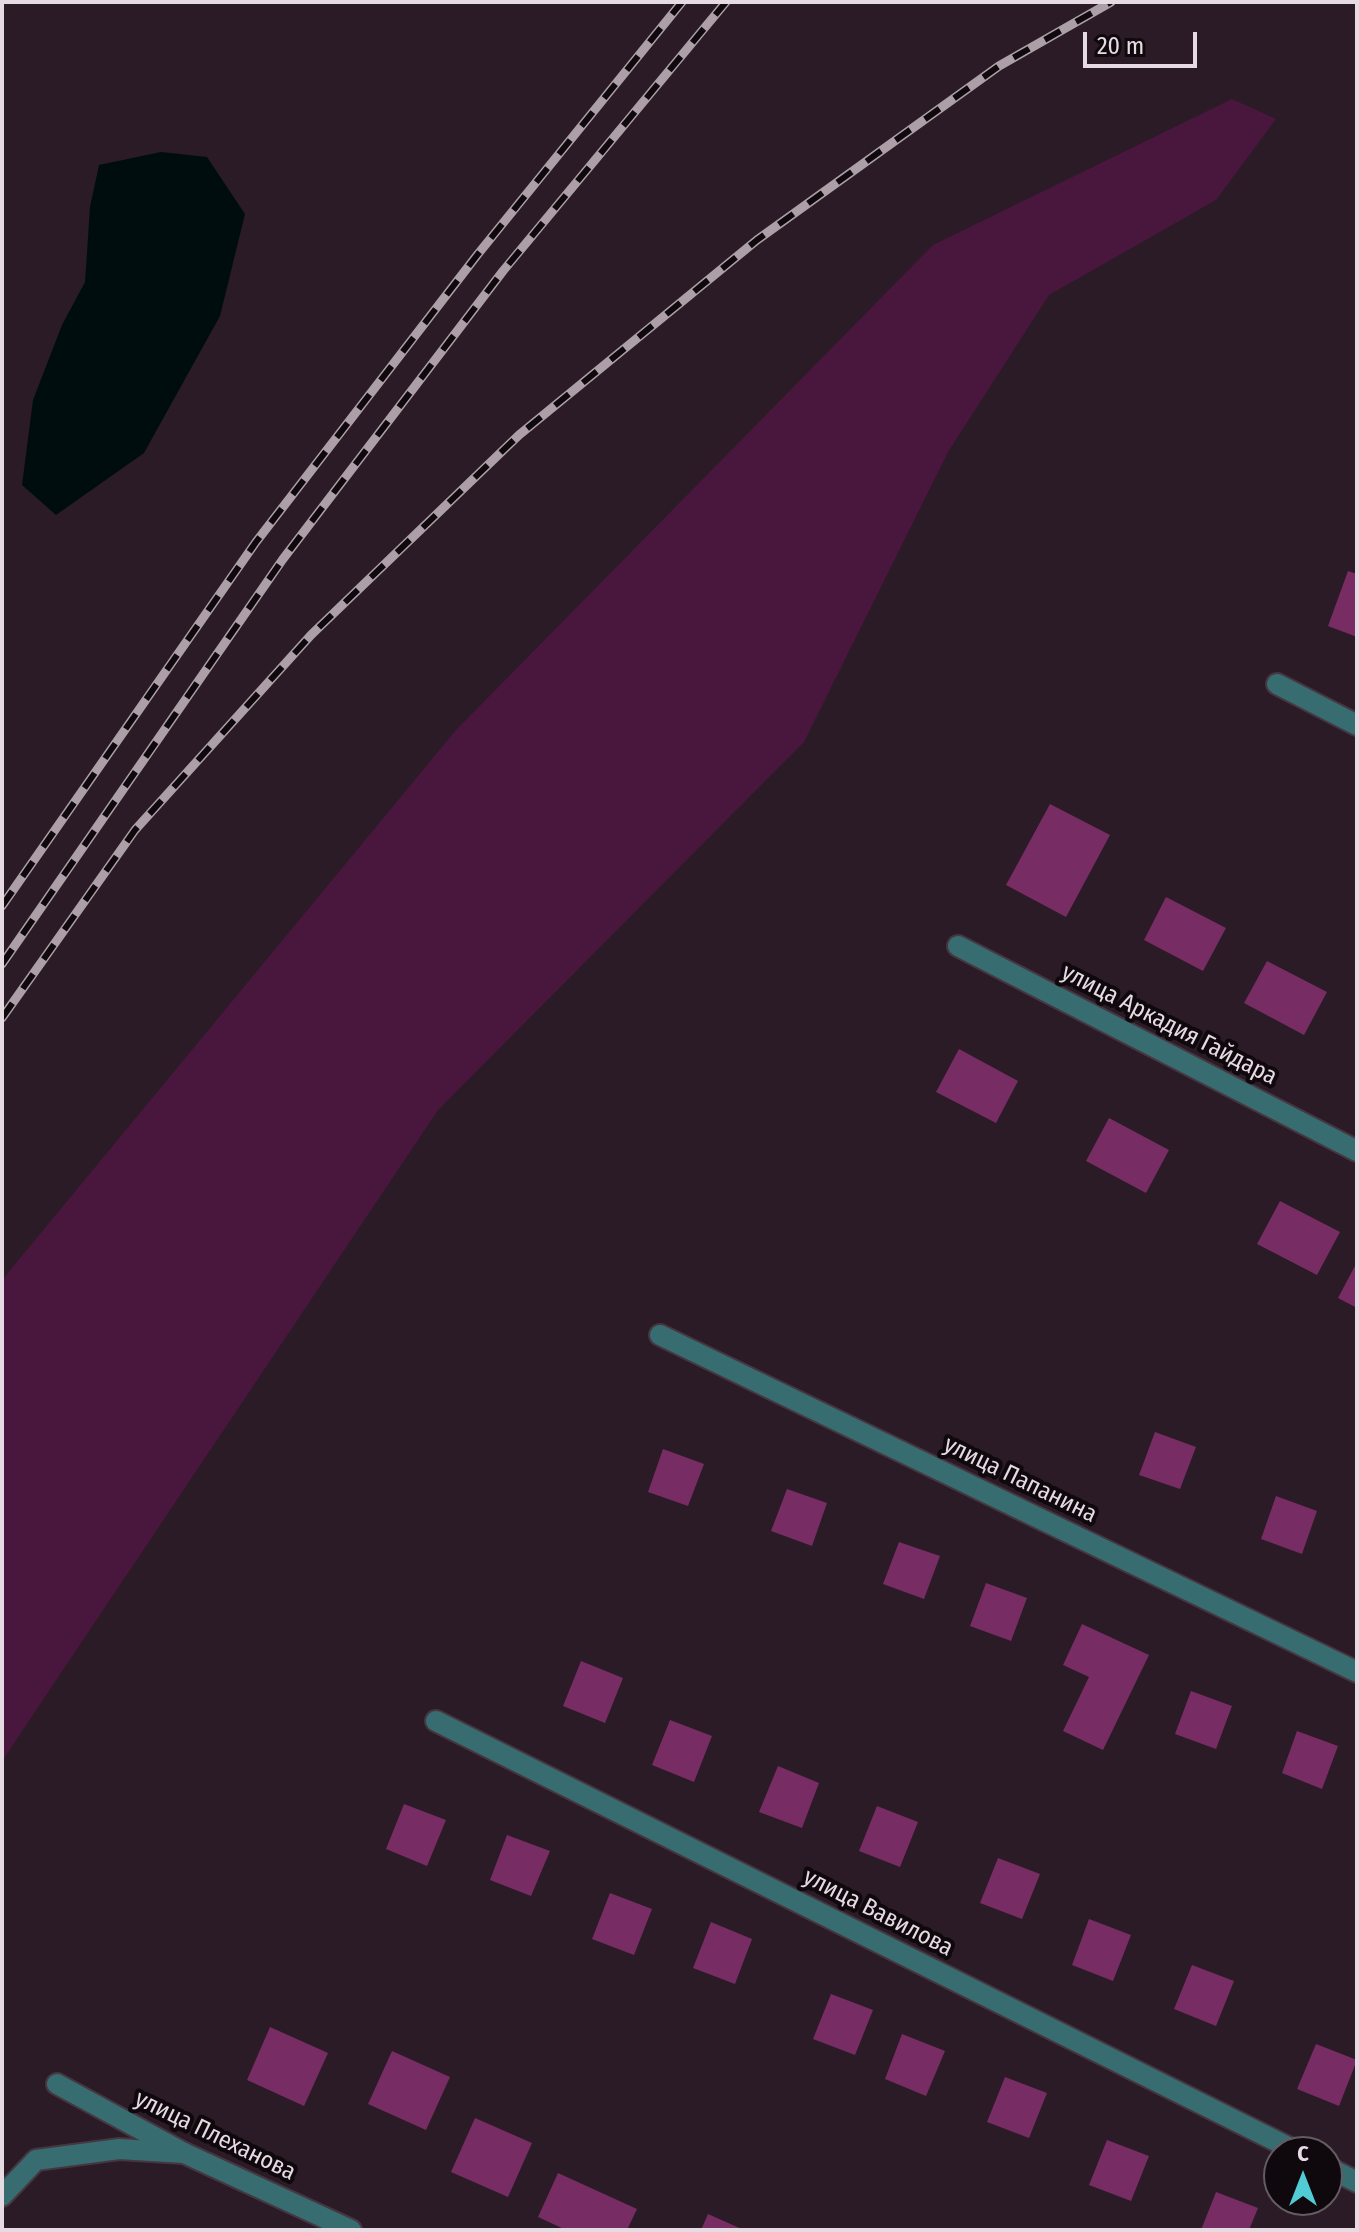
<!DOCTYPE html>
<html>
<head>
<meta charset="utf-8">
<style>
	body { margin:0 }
	#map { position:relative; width:1359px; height:2232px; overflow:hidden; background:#2b1b26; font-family:"Fira Sans Condensed",sans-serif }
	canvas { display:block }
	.frame { position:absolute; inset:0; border:4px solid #e7dbe3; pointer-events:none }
	.north { position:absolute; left:1263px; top:2136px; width:80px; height:80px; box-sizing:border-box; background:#0f080d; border:2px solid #655c63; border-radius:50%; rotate:0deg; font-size:22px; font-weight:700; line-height:32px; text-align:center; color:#e7dbe3 }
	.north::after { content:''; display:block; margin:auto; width:28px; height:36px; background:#51ccd5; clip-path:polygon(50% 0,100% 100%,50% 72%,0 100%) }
	.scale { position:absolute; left:1083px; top:32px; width:114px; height:36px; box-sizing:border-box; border:4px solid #e7dbe3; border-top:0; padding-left:10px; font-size:24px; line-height:28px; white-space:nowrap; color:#e7dbe3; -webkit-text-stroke:6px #0f080d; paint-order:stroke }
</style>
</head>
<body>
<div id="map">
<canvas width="1359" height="2232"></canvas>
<div class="frame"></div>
<div class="north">С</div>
<div class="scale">20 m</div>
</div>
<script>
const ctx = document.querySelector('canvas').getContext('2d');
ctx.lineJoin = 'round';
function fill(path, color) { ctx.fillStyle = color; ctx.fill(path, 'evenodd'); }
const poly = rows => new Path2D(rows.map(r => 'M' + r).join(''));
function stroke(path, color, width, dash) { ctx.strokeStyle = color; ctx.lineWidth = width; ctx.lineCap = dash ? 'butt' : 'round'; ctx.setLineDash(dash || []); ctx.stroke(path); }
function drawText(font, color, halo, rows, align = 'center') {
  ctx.font = font + ' "Fira Sans Condensed",sans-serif'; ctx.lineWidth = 8; ctx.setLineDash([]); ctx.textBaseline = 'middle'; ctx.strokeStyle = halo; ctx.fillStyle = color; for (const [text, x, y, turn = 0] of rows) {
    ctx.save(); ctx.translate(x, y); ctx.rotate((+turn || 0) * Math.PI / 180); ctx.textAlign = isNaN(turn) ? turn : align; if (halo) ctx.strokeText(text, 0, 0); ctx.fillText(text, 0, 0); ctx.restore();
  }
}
const green = poly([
	[1232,99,1276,119,1216,200,1049,295,948,452,804,742,438,1110,2,1761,2,1280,456,730,933,245]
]);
const water = poly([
	[161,152,207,157,245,214,220,316,144,453,56,515,22,485,33,400,62,325,85,282,90,207,99,165]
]);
const building = poly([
	[1348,571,1357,574,1357,637,1328,626],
	[1050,804,1110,835,1066,917,1006,885],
	[1166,897,1226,928,1203,971,1144,940],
	[1267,961,1327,992,1304,1035,1244,1003],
	[959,1049,1018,1081,996,1123,936,1092],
	[1109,1118,1169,1150,1146,1193,1086,1161],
	[1280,1201,1340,1232,1317,1275,1257,1244],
	[1357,1262,1357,1308,1338,1298],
	[1155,1432,1196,1447,1180,1489,1139,1475],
	[663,1449,704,1464,688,1506,648,1492],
	[787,1489,827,1503,812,1546,771,1531],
	[1276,1496,1317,1511,1302,1554,1261,1539],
	[899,1542,940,1556,924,1599,883,1584],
	[986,1583,1027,1598,1011,1641,970,1626],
	[1082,1624,1149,1655,1103,1750,1063,1731,1089,1677,1063,1665],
	[581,1661,623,1678,605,1723,563,1706],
	[1191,1691,1232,1706,1216,1749,1175,1734],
	[670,1720,712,1736,694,1782,652,1765],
	[1297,1731,1338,1746,1322,1789,1282,1773],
	[778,1766,819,1783,802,1828,759,1812],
	[404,1804,446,1820,427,1866,386,1849],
	[877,1806,918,1822,900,1867,859,1851],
	[507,1835,550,1851,531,1896,490,1880],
	[998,1858,1040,1874,1022,1919,980,1903],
	[610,1893,652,1909,634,1955,592,1939],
	[1089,1919,1131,1935,1113,1981,1072,1965],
	[711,1922,752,1939,735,1984,693,1968],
	[1192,1965,1234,1981,1216,2026,1174,2009],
	[831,1994,873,2010,855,2055,813,2039],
	[270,2027,328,2053,304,2106,247,2080],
	[902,2034,945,2051,926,2096,885,2079],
	[1316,2044,1357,2060,1339,2106,1297,2089],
	[392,2051,450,2077,426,2130,368,2104],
	[1005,2077,1047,2093,1029,2138,987,2122],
	[475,2118,532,2143,508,2197,451,2172],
	[1107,2140,1149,2156,1131,2201,1089,2185],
	[558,2173,637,2209,627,2230,566,2230,538,2217],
	[1216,2192,1258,2208,1249,2230,1201,2230],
	[708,2214,744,2230,701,2230]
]);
const lane = poly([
	[2,2196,36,2160,119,2149,184,2153]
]);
const street = poly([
	[1277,684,1357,725],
	[958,946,1357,1151],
	[660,1335,1357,1672],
	[436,1721,1298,2152],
	[57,2084,184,2153,351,2230],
	[1327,2167,1357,2182]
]);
const rail = poly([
	[2,906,256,542,478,254,682,2],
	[2,964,283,559,503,271,726,2],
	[2,1018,135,830,311,635,519,435,757,240,999,66,1111,2]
]);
const streetNames = [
	["улица Аркадия Гайдара",1169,1025,27],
	["улица Папанина",1020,1480,26],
	["улица Вавилова",878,1913,27],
	["улица Плеханова",215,2136,26]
];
fill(green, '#49173d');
fill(water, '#000d0e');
fill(building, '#772c64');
stroke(lane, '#453640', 24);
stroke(street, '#453640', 24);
stroke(lane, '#376c70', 20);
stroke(street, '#376c70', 20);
stroke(rail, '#ad9fa8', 9);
stroke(rail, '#0f080d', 6, [18]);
drawText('24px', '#e7dbe3', '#0f080d', streetNames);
</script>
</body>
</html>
